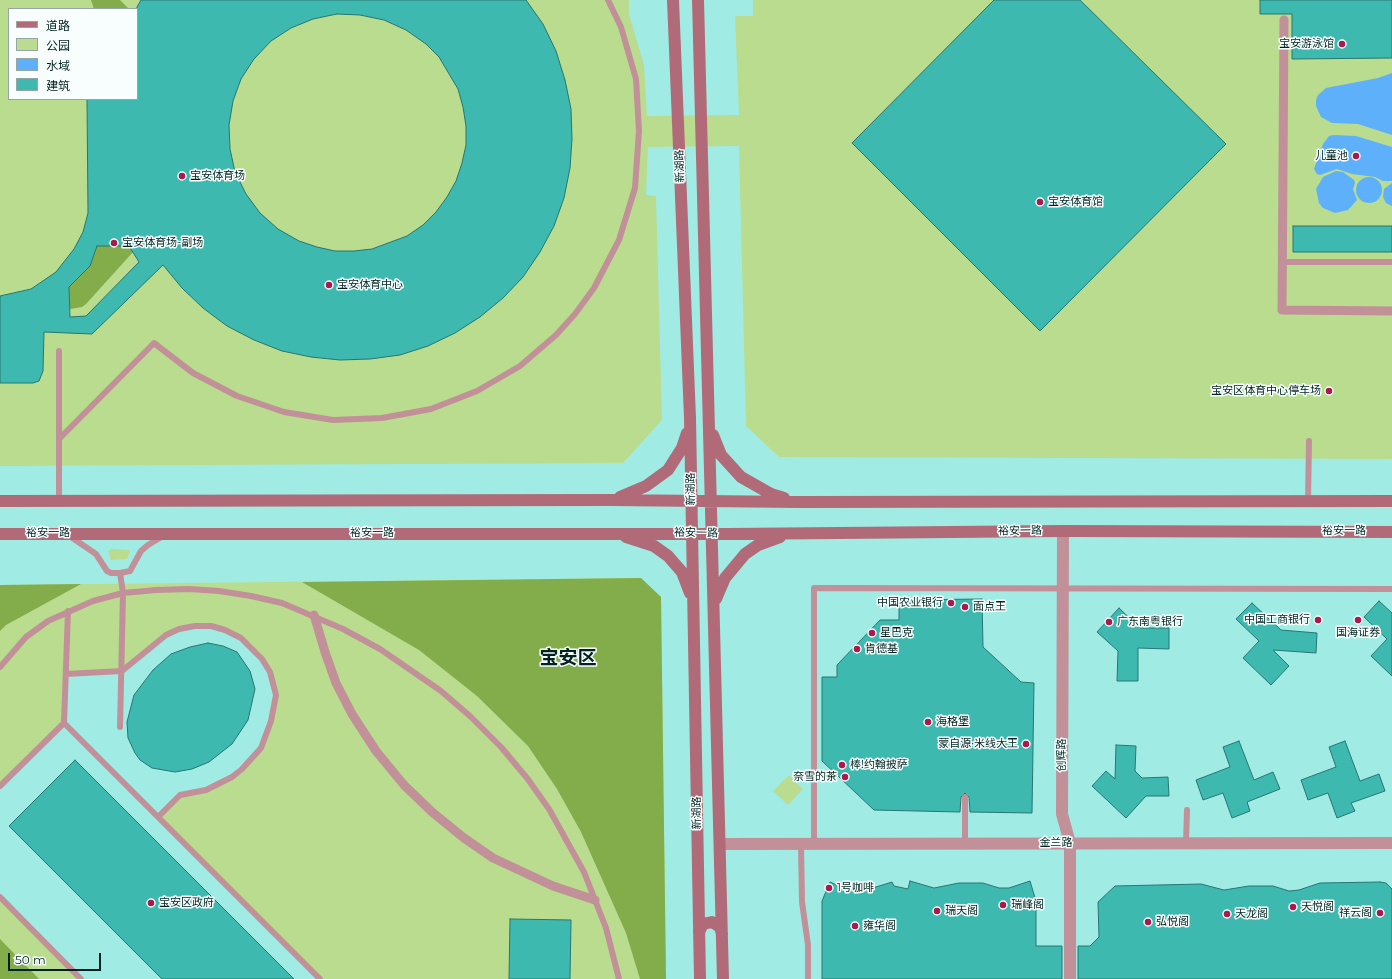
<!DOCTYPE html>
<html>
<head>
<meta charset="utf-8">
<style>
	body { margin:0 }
	#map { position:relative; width:1392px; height:979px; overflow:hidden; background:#a0ece5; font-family:Montserrat,"Noto Sans SC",sans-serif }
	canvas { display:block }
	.legend { position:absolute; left:8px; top:8px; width:130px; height:92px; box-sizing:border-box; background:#f7fefd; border:1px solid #95a6a5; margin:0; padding:5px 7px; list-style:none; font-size:12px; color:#022220 }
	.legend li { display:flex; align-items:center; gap:8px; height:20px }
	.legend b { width:20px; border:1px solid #95a6a5 }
	.scale { position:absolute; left:8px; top:953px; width:93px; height:18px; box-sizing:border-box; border:2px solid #022220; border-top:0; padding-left:5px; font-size:12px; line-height:14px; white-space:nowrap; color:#022220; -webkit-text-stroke:3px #f7fefd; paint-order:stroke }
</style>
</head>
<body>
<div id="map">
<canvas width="1392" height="979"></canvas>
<ul class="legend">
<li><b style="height:5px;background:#b16b78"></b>道路</li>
<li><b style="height:11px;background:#b9dc8f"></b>公园</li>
<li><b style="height:11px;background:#5fb0fa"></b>水域</li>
<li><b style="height:11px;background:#3eb9b0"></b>建筑</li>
</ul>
<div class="scale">50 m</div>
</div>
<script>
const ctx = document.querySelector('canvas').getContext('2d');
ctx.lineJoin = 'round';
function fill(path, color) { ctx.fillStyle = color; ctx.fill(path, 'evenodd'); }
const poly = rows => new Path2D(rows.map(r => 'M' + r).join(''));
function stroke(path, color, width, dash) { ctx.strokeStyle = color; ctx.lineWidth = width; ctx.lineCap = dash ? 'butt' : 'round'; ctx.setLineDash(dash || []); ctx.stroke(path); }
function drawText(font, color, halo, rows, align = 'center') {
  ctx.font = font + ' Montserrat,"Noto Sans SC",sans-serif'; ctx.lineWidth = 3; ctx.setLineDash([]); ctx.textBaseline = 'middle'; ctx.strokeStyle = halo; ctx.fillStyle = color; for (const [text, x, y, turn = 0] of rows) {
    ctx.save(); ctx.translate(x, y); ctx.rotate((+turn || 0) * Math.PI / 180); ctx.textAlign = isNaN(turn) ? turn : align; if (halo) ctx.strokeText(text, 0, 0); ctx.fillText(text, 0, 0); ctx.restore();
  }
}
const green = poly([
	[0,0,629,0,629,14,644,65,647,116,739,115,735,16,753,16,753,0,1392,0,1392,459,779,457,746,426,739,146,648,147,646,195,656,196,662,420,623,463,0,466],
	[9,9,137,9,137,99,9,99],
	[111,549,129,550,130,552,127,559,111,560,108,551],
	[641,578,661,597,666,979,570,979,571,920,510,919,509,979,320,979,158,817,180,795,193,794,232,777,261,748,271,721,274,684,254,649,225,630,195,626,166,635,122,671,66,674,64,723,0,786,0,585],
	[789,775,803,789,788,805,773,791],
	[0,897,81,979,0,979]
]);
const forest = poly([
	[91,0,120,0,129,9,94,9],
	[97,246,129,246,133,252,86,304,82,307,70,309,69,287,90,266],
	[641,578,661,597,666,979,640,979,626,933,581,832,557,789,528,746,477,696,419,650,302,582],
	[81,584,6,625,0,631,0,585],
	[0,939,39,979,0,979]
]);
const water = poly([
	[1392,73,1392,135,1358,124,1332,123,1321,117,1316,106,1316,100,1318,95,1326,88,1378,78],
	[1333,135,1356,136,1392,147,1392,181,1383,181,1375,177,1352,174,1337,169,1320,175,1317,174,1314,169,1323,144,1329,136],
	[1336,171,1343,172,1354,180,1355,183,1353,189,1357,200,1348,210,1335,213,1323,208,1319,203,1316,189,1323,177],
	'1356 190a13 13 0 1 1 26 0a13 13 0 1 1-26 0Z',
	[1392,183,1392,206,1386,203,1383,197,1384,189]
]);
const building = poly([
	[141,0,526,0,543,24,556,51,565,80,571,109,572,139,570,168,564,198,554,226,540,252,523,277,503,298,480,317,455,333,428,346,400,355,370,359,340,360,311,357,282,351,254,340,227,326,203,308,182,288,163,265,92,334,44,332,43,371,39,381,33,383,0,383,0,296,31,289,56,272,74,249,83,232,88,213,87,99,137,99,137,7,141,0],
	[337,14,360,15,384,20,406,30,426,44,439,57,458,89,463,107,466,126,466,145,462,163,456,181,447,197,436,212,423,225,407,236,372,249,354,251,335,251,317,247,299,241,278,229,260,213,246,194,235,172,230,149,229,125,233,101,241,79,254,59,271,41,291,28,313,19,337,14],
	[97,246,129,246,139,262,86,316,70,317,69,287,90,266,97,246],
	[994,0,1080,0,1226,144,1040,331,852,143,994,0],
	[1260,0,1392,0,1392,58,1292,59,1292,14,1260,14,1260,0],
	[1293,226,1392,226,1392,252,1293,252,1293,226],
	[982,599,983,647,1021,682,1034,683,1032,813,970,812,969,797,965,793,961,797,960,812,874,810,822,761,822,677,837,677,837,665,880,620,899,620,899,600,982,599],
	[1379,601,1392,613,1392,676,1371,656,1387,639,1364,617,1379,601],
	[1252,603,1281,630,1317,633,1316,653,1273,650,1289,666,1271,685,1243,658,1259,641,1236,619,1252,603],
	[1119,608,1140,628,1169,628,1169,649,1138,648,1138,681,1117,681,1118,651,1097,632,1119,608],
	[208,643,223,646,237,652,250,671,255,689,248,720,232,744,209,762,192,769,175,772,152,768,140,760,135,753,128,738,127,722,134,695,153,670,171,654,190,647,208,643],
	[1239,741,1254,780,1273,772,1280,789,1247,802,1250,811,1232,818,1223,793,1203,800,1196,780,1230,767,1223,747,1239,741],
	[1345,741,1360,781,1379,774,1385,791,1351,803,1355,811,1337,818,1328,793,1308,800,1301,780,1336,767,1329,747,1345,741],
	[1116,745,1136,746,1135,771,1142,778,1168,777,1169,796,1146,796,1126,818,1092,786,1106,771,1115,779,1116,745],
	[75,760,294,979,162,979,9,826,75,760],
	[910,881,934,888,959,883,983,883,999,888,1009,888,1030,881,1036,901,1036,946,1062,946,1062,979,822,979,822,901,830,882,850,891,863,891,892,882,894,886,908,889,910,881],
	[1380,882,1386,883,1392,889,1392,979,1078,979,1078,946,1090,946,1099,937,1098,902,1115,886,1201,884,1224,890,1249,886,1273,886,1289,891,1299,890,1320,883,1380,882],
	[510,919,571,920,570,979,509,979,510,919]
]);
const service = poly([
	[1282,262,1392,262],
	[59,351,59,501],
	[60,438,154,343,193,373,237,396,284,412,333,420,382,418,431,409,477,391,520,366,556,335,575,314,594,288,619,240,635,188,639,131,636,79,621,27,608,0],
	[1308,501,1309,441],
	[71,537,96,554,107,571,111,573,120,573,130,571,141,551,148,545,163,536],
	[68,611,64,723,320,979],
	[0,667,26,637,48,621,93,601,123,593,156,590,189,589,219,591,251,596,282,603,343,629,380,649,441,691,471,717,501,747,527,778,549,809,584,872,606,928,619,979],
	[66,674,122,671,166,635,179,629,195,626,211,626,225,630,241,638,262,659,270,672,276,695,271,721,261,748,242,769,232,777,206,790,180,795,158,817],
	[120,727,123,593,120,573],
	[0,786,64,723],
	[1186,843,1187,810],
	[801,844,802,902,808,945,808,979],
	[814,844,814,588,1392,589],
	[965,844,965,797],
	[0,897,81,979]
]);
const pedestrian = poly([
	[1284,20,1282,310,1392,311],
	[314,615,325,652,336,683,352,714,376,751,404,785,432,812,464,838,493,858,553,886,595,900]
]);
const tertiary = poly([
	[1063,531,1062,814,1070,843,1070,979],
	[721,844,1392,843]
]);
const secondary = poly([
	[673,0,690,418,700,979],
	[698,0,723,979],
	[713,435,721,455,741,477,771,494,784,498],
	[620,497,646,486,668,470,682,448,687,433],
	[0,501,610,500,798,502,1392,501],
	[0,534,727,534,1063,531,1392,532],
	[626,537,654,546,668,556,682,572,690,593],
	[716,599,725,578,745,554,758,545,780,537],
	[699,932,703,924,712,922,720,927,722,934]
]);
const markers = [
	[1342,44,4,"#ab184b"],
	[1356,156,4,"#ab184b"],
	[182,176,4,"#ab184b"],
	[1040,202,4,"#ab184b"],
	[114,243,4,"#ab184b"],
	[329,285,4,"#ab184b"],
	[1329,391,4,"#ab184b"],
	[951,603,4,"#ab184b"],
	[965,607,4,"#ab184b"],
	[1318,620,4,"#ab184b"],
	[1358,620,4,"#ab184b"],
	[1109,622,4,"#ab184b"],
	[872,633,4,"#ab184b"],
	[857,649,4,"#ab184b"],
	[928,722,4,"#ab184b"],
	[1026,744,4,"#ab184b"],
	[842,765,4,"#ab184b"],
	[845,777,4,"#ab184b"],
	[829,888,4,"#ab184b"],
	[151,903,4,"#ab184b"],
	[1003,905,4,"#ab184b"],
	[1293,907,4,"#ab184b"],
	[937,911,4,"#ab184b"],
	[1380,913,4,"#ab184b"],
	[1227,914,4,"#ab184b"],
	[1148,922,4,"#ab184b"],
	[855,926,4,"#ab184b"]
];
const poiNames = [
	["宝安游泳馆",1334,44,"right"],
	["儿童池",1348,156,"right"],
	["宝安体育场",190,176],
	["宝安体育馆",1048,202],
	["宝安体育场-副场",122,243],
	["宝安体育中心",337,285],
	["宝安区体育中心停车场",1321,391,"right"],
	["中国农业银行",943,603,"right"],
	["面点王",973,607],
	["中国工商银行",1310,620,"right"],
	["广东南粤银行",1117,622],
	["星巴克",880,633],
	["国海证券",1358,633,"center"],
	["肯德基",865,649],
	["海格堡",936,722],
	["蒙自源·米线大王",1018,744,"right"],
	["棒!约翰披萨",850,765],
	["奈雪的茶",837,777,"right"],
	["1号咖啡",837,888],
	["宝安区政府",159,903],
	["瑞峰阁",1011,905],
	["天悦阁",1301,907],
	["瑞天阁",945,911],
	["祥云阁",1372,913,"right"],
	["天龙阁",1235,914],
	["弘悦阁",1156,922],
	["雍华阁",863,926]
];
const streetNames = [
	["新湖路",680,166,-92],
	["新湖路",691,489,-91],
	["裕安一路",1020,531,-1],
	["裕安一路",1344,531],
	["裕安一路",48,533],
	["裕安一路",372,533],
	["裕安一路",696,533,1],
	["创辉路",1062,755,-90],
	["新湖路",697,813,-91],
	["金兰路",1056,843]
];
const townNames = [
	["宝安区",568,658]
];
fill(green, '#b9dc8f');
fill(forest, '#83ac4b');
fill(water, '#5fb0fa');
fill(building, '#3eb9b0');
stroke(building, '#287670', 1);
stroke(service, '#c29098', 6);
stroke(pedestrian, '#c29098', 9);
stroke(tertiary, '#c29098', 12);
stroke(secondary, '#b16b78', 12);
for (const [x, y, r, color] of markers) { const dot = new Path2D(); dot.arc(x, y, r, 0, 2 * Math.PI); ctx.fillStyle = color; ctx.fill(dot); stroke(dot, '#f7fefd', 1.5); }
drawText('11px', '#022220', '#f7fefd', poiNames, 'left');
drawText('11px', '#022220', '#f7fefd', streetNames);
drawText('bold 19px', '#022220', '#f7fefd', townNames);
</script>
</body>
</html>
